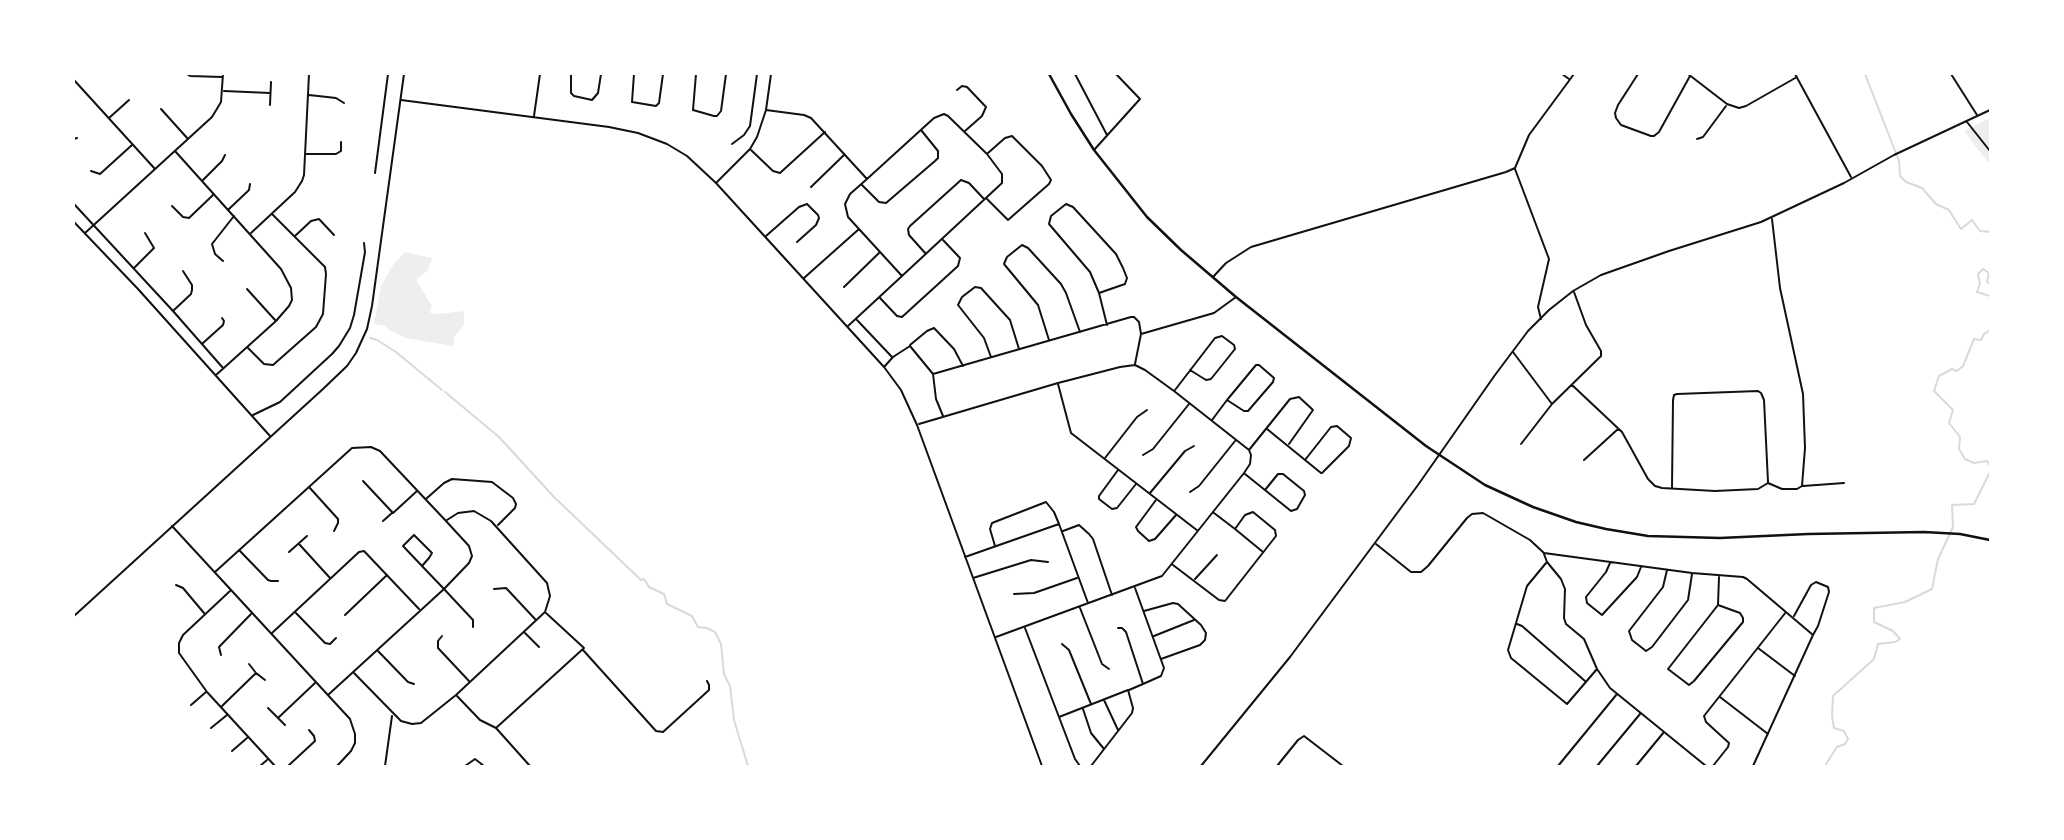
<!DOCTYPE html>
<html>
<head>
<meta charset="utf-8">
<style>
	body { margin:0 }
	#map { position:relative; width:2064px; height:840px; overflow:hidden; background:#fff; font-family:"Space Grotesk",sans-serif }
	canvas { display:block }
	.frame { position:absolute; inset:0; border:75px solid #fff; pointer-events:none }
</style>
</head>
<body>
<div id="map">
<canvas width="2064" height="840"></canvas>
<div class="frame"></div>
</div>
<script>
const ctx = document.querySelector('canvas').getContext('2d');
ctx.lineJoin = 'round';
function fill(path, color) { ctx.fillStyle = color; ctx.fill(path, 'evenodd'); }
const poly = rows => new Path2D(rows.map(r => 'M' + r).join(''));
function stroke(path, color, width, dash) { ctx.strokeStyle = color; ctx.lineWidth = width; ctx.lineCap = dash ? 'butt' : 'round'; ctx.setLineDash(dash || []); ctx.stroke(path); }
const green = poly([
	[1990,118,1990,165,1964,131],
	[405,252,432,258,428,270,416,280,432,306,430,313,439,314,464,311,464,325,454,337,453,346,406,338,389,330,386,326,374,324,381,286,393,265]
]);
const stream = poly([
	[1865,74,1899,161,1900,176,1906,182,1922,188,1936,204,1949,210,1961,229,1972,220,1980,231,1990,232],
	[1990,284,1987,282,1989,273,1983,269,1978,274,1980,284,1977,292,1990,296],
	[1990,330,1984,334,1981,340,1974,339,1963,366,1957,371,1952,369,1939,376,1934,391,1953,410,1949,423,1960,437,1959,449,1965,459,1974,463,1987,461,1990,466],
	[370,338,377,340,396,352,442,390],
	[445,392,499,437,554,497,641,580,644,579,649,587,664,594,667,604,692,616,698,627,707,628,715,632,721,644,724,674,730,686,734,720,748,766],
	[1827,766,1826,764,1837,747,1845,744,1848,739,1844,731,1834,728,1832,716,1833,696,1874,659,1878,644,1895,642,1900,639,1893,631,1874,622,1874,608,1905,602,1932,589,1938,559,1953,527,1952,505,1974,504,1990,472]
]);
const minor = poly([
	[187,74,190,76,222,77],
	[571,74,571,93,574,96,592,100,598,93,601,74],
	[634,74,632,102,656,106,659,103,663,74],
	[696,74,693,110,714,116,717,116,721,111,726,74],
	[1075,74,1107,135],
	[1562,74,1569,79],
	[1638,74,1618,105,1615,113,1616,118,1621,125,1651,136,1654,136,1659,132,1690,76],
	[1688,74,1727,104,1739,108,1746,106,1797,77],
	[1795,74,1851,177],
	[1951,74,1977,115],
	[74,80,155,169],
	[957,90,962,86,967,87,986,107,982,116,965,131],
	[224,91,270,93],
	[309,95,336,98,344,103],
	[401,100,609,127,638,133,667,144,687,156,716,183,884,367,901,390,917,425,1042,766],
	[270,105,271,82],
	[161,109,188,139],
	[766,110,804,115,811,118,867,179],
	[944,114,948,116,987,154,1002,174,1002,183,902,276,848,217,845,204,850,194,867,179,934,118,944,114],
	[534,116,540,74],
	[109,118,129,100],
	[1967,122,1990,151],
	[74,139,77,138],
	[1697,139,1703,137,1726,106],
	[732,144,744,135,750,126,757,74],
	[751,150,773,171,780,173,825,132],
	[1094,150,1140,99,1116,74],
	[175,151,281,269,291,288,292,300,289,306,276,321,216,375],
	[306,154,336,154,341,151,341,142],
	[1515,169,1549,259,1538,307,1541,319],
	[91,171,100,174,132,145],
	[375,173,388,74],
	[202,181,222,161,225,155],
	[717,182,750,149,757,137,766,110,771,74],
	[862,185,879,202,886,203,935,161,938,158,938,151,921,130],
	[811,187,844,155],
	[987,199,1008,220,1049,184,1051,180,1042,166,1012,136,1005,138,988,153],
	[74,204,173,311,223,368],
	[172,206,183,217,189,218,213,195],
	[229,209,249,190,250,184],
	[74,222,138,289,270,436],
	[85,233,212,117,221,102,223,74],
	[251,233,295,192,302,181,304,175,309,74],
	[295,236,311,221,319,219,334,235],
	[766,236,799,207,807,204,818,215,819,218,816,225,797,242],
	[926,254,909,235,908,229,910,226,961,180,969,183,984,199],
	[223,261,215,254,212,244,234,216],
	[134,268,154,248,145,233],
	[1213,277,1226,263,1251,247,1506,172,1515,168,1529,135,1574,74],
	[804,278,859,229],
	[844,287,880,252],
	[247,289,275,320],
	[1099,293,1125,284,1127,278,1123,268,1116,254,1073,207,1066,204,1051,216,1049,224,1090,272,1099,293,1107,325],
	[880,298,897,316,902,317,958,266,960,258,943,240],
	[174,310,191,294,192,290,192,285,183,271],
	[857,320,892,357],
	[848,326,902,276],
	[1049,340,1038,305,1004,264,1007,257,1022,245,1028,248,1061,284,1066,293,1080,332],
	[203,343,223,325,224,321,222,318],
	[910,345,927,331,934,328,954,349,963,366],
	[248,348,264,364,273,365,316,327,323,314,326,274,325,267,272,214],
	[1513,352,1552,404],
	[991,357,984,338,958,305,962,297,975,287,981,288,1010,320,1019,349],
	[1135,364,1141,334,1214,313,1236,297],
	[884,367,893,357,910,346,933,374,936,399,943,416],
	[933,374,1131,317,1134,317,1139,322,1141,334],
	[1058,384,1071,433,1198,531],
	[1572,385,1622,432,1648,479,1655,486,1662,488,1715,491,1758,489,1768,483,1782,489,1797,489,1802,486,1805,448,1803,394,1780,288,1772,219],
	[1175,390,1215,338,1222,336,1234,345,1235,349,1211,379,1206,380,1190,370],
	[253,415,280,402,332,354,339,346,350,328,354,315,365,252,364,243],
	[1212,420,1227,400,1256,365,1259,365,1274,378,1273,382,1248,411,1244,411,1227,400],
	[919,424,1058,383,1120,367,1135,365,1145,370,1174,391,1249,450,1251,455,1250,464,1244,473,1162,576,996,637],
	[1267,429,1321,473,1322,473,1349,446,1351,438,1337,426,1331,427,1305,460],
	[1521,444,1552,404,1601,356,1601,351,1586,325,1574,292],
	[1249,450,1290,399,1299,397,1313,410,1289,444],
	[1143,455,1153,449,1189,404],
	[1105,458,1137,417,1147,410],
	[1584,460,1618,429],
	[1118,470,1099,496,1099,499,1112,509,1117,508,1136,484],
	[1245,474,1291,511,1297,509,1305,495,1304,491,1283,474,1278,474,1265,490],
	[363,481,393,513,417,491],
	[1803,486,1844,483],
	[309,487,338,519,338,523,334,531],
	[1672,488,1673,400,1674,395,1677,394,1758,391,1761,393,1764,400,1768,482],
	[1190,492,1199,486,1235,441],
	[1150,493,1185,451,1194,446],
	[427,498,444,483,452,479,492,482,513,498,516,504,515,508,498,525],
	[1156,500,1136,527,1138,531,1149,541,1155,539,1176,515],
	[383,521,392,513],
	[172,526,350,719,355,734,355,743,351,751,337,766],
	[1235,529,1263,552],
	[1063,531,1079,525,1089,534,1093,539,1112,595],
	[299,544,330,578],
	[1376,544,1411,572,1421,572,1428,566,1467,518,1472,514,1483,513,1530,540,1544,553,1692,573,1743,577,1747,579,1813,635,1753,766],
	[995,546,990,529,992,523,1046,502,1054,512,1059,524],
	[239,550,268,580,271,581,278,581],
	[289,552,307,536],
	[1544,554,1547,562,1561,579,1565,589,1564,618,1566,624,1584,639,1597,669,1610,688,1706,766],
	[965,557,1059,524,1088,603],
	[1546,563,1527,586,1508,650,1511,658,1567,704,1597,669],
	[1610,563,1606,572,1586,597,1587,603,1602,615,1637,577,1641,567],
	[1173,565,1219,600,1225,601,1276,536,1275,530,1253,512,1245,515,1235,529,1214,513],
	[422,566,429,558,432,553,414,535,403,546,422,566,444,589,473,620,473,627],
	[1667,570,1663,587,1629,631,1632,640,1646,651,1652,647,1688,600,1692,574],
	[215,572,352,448,371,447,380,451,446,521,469,546,472,556,469,563,444,589,328,695],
	[973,578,1031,560,1048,562],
	[1195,579,1217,555],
	[176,585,183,588,204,613],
	[1135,588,1164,668,1161,676,1143,684],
	[494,589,506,588,535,619],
	[230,591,183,635,179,643,179,653,207,692,275,766],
	[1014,594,1034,593,1077,578],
	[1718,605,1740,613,1743,618,1743,622,1694,681,1689,685,1668,669,1718,605,1719,577],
	[1080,608,1102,664,1109,669],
	[1144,611,1173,603,1178,604,1201,625,1206,633,1205,640,1200,645,1161,659],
	[296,613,325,643,330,644,336,638],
	[345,615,387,575],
	[1794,616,1811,585,1816,582,1828,587,1829,592,1818,626,1813,635],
	[1517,624,1522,626,1585,681],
	[1025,628,1075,759,1080,766],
	[1118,628,1122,628,1126,632,1143,684,1129,690],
	[272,633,359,552,364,551,419,609],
	[525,633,539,647],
	[442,636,438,641,438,648,469,681],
	[1154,636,1194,620],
	[1062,644,1069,650,1091,704],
	[1758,648,1795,676],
	[377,650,408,682,414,684],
	[583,650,656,731,663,732,709,690,709,685,707,681],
	[221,655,219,647,251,614],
	[249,664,256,673,265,680],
	[354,673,401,721,412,724,421,723,456,695,545,612,550,596,547,583,491,521,474,511,458,513,447,520],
	[457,696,480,720,496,728,530,766],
	[1720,697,1768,734],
	[1104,700,1118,730],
	[191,705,206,692],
	[222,706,256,673],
	[268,708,285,725],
	[1083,709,1091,733,1104,749],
	[1059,717,1128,690,1133,708,1132,713,1091,766],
	[278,718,315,683],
	[211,728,227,715],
	[496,728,584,648,546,613],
	[232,751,247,738],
	[260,766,267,760],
	[288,766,315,741,314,736,309,730],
	[385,766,392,716],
	[465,766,475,759,484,766],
	[1277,766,1298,740,1304,736,1343,766],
	[1558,766,1617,694],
	[1597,766,1640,714],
	[1636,766,1664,732],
	[1713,766,1728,747,1729,743,1706,722,1704,716,1786,612]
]);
const tertiary = poly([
	[74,616,323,389,347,366,356,353,367,329,372,306,404,74],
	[1201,766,1290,657,1418,485,1495,375,1528,331,1549,310,1573,291,1601,275,1669,251,1761,222,1844,183,1894,155,1990,110]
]);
const primary = poly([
	[1049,74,1071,114,1094,150,1147,217,1181,250,1236,297,1426,446,1485,485,1533,507,1576,522,1606,529,1648,536,1720,538,1808,534,1924,532,1960,534,1990,540]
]);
fill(green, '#eee');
stroke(stream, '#d9d9d9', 2);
stroke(minor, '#111', 2);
stroke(tertiary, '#111', 2);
stroke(primary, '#111', 2.5);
</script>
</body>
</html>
